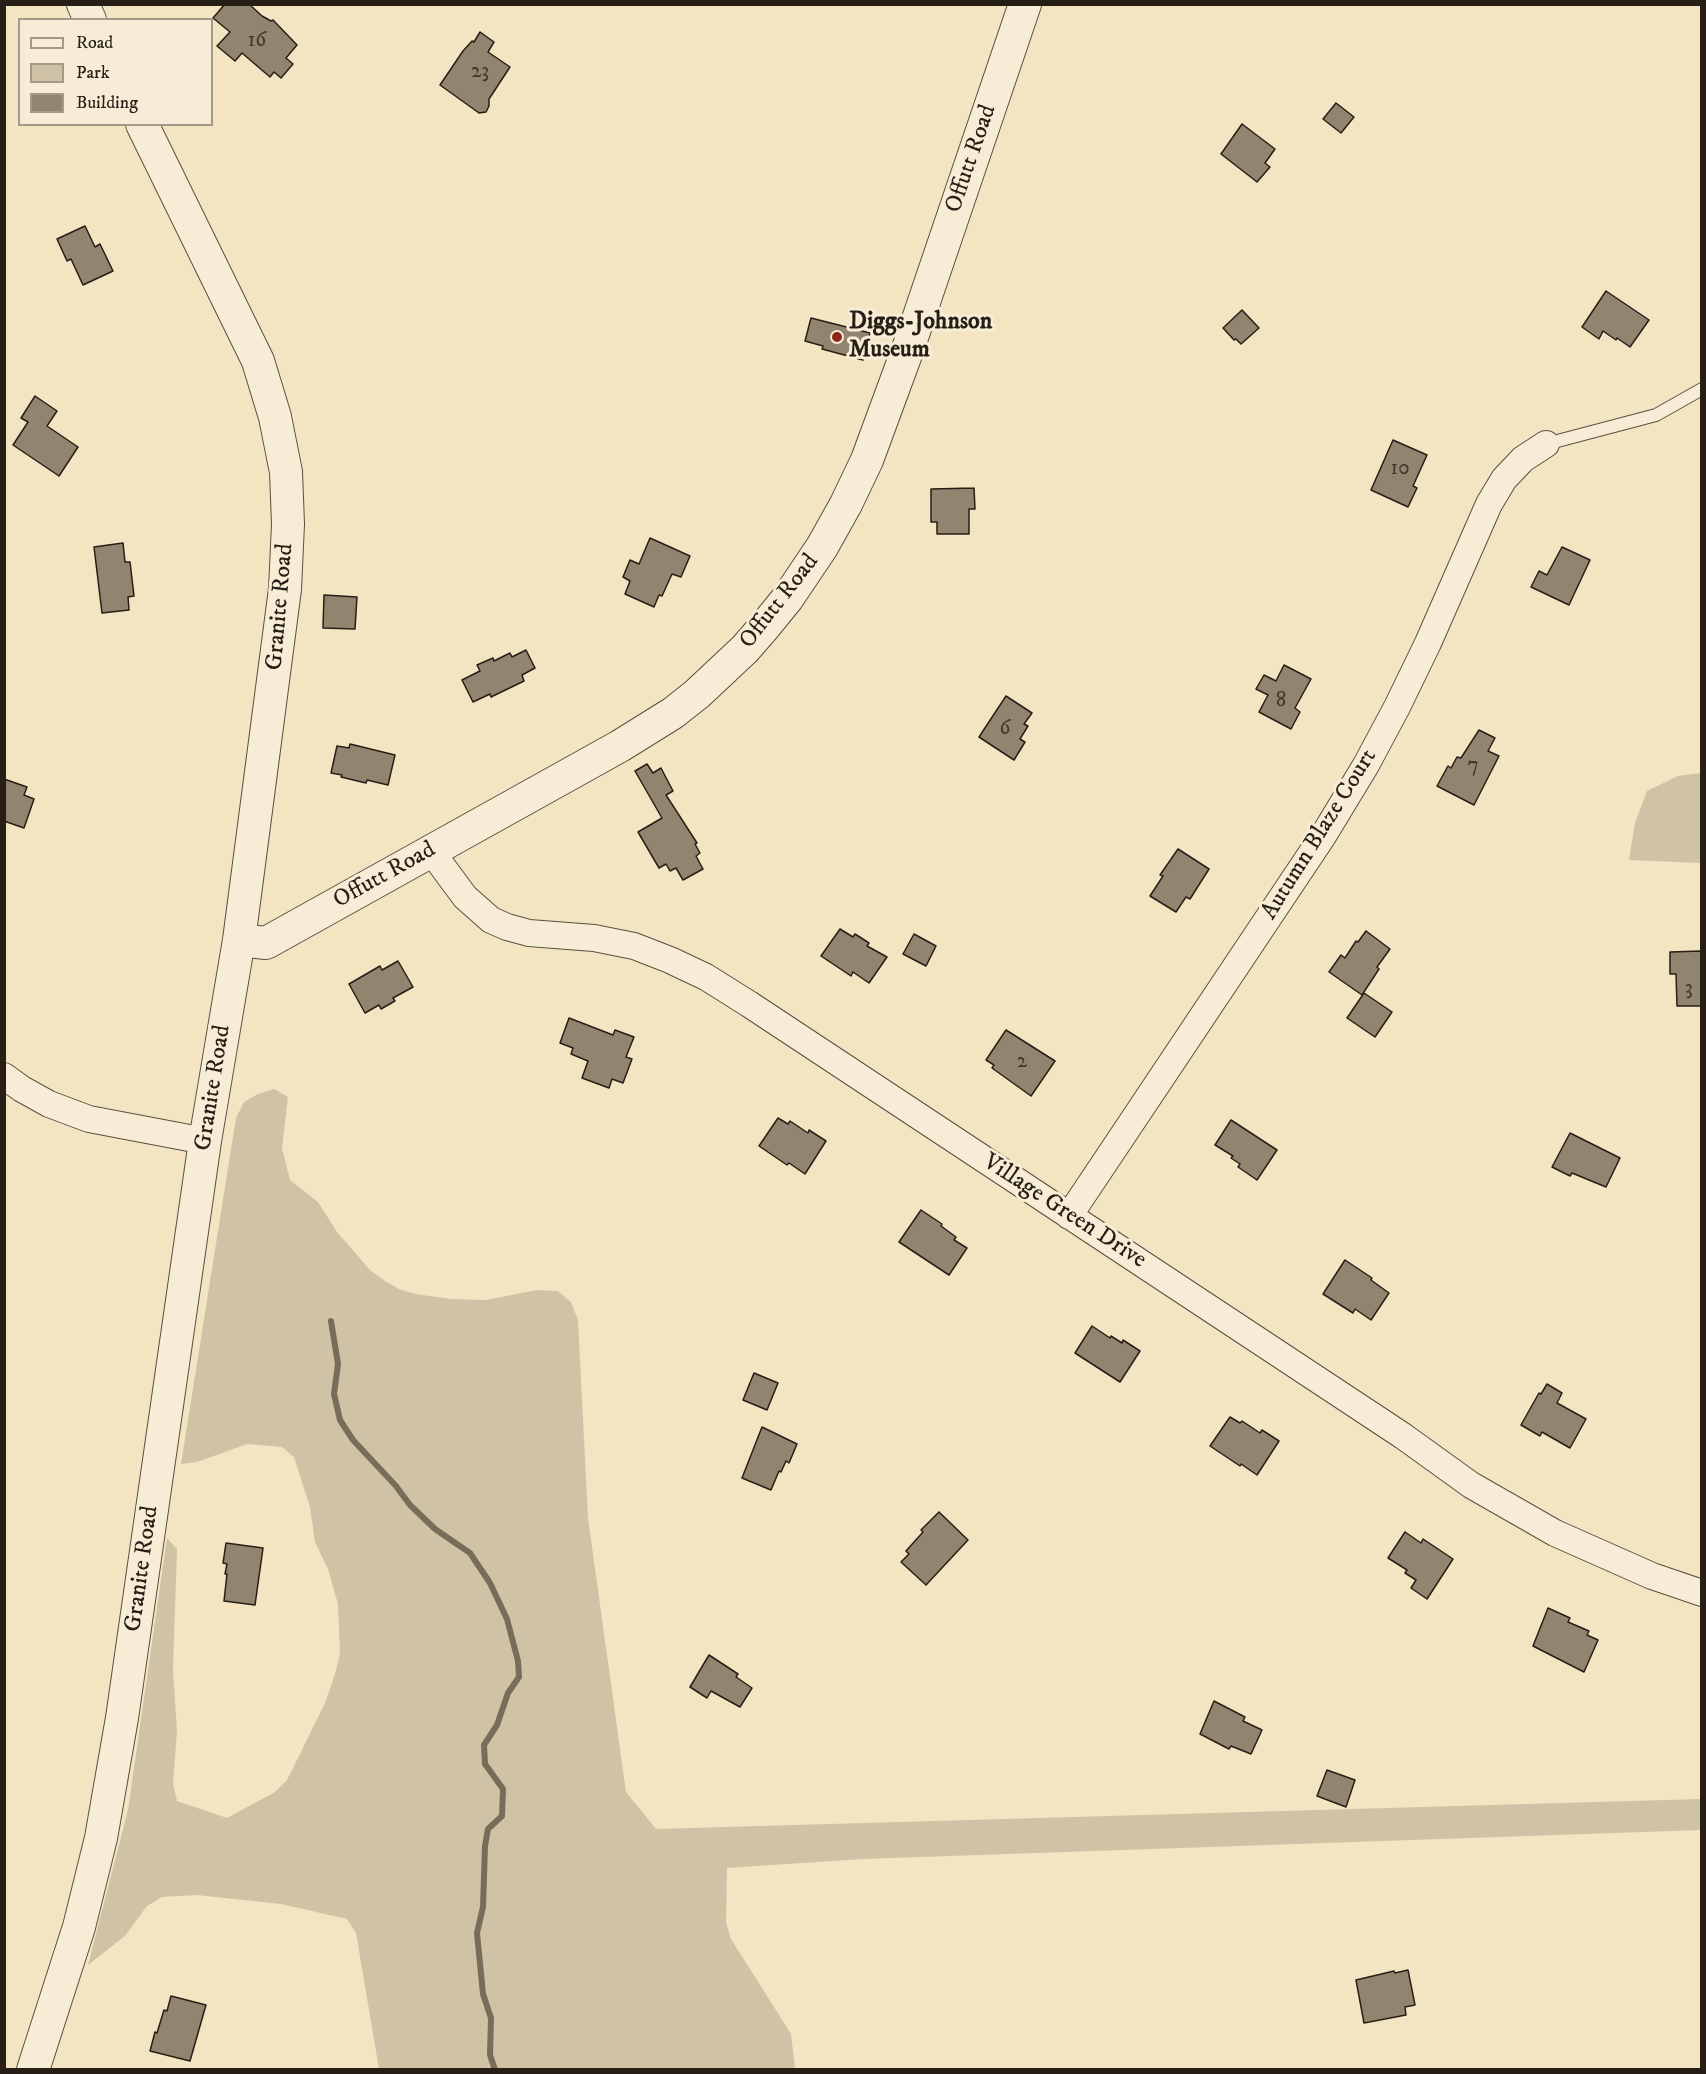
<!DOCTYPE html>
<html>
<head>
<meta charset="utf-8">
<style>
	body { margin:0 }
	#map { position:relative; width:1706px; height:2074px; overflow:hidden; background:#f3e4c2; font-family:"IM FELL DW Pica",serif }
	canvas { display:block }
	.frame { position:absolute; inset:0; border:6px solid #271e15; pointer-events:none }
	.legend { position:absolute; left:18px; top:18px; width:195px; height:108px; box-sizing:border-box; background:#f7edd7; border:2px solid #a49a89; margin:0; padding:8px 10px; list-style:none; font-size:18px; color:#271e15 }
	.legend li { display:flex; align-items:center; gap:12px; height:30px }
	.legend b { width:30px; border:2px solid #a49a89 }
</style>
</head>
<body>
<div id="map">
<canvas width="1706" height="2074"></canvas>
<div class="frame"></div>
<ul class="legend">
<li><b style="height:8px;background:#f7edd7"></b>Road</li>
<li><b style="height:16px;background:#d0c2a5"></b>Park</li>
<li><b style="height:16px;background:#91856f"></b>Building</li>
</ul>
</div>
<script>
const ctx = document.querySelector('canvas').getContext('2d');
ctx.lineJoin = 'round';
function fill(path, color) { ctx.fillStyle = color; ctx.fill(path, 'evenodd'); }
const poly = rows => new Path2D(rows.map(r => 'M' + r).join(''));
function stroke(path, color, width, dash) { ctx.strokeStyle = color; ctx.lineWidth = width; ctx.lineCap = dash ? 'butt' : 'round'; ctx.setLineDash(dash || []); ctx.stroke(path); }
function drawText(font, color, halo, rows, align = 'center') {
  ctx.font = font + ' "IM FELL DW Pica",serif'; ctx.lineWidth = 6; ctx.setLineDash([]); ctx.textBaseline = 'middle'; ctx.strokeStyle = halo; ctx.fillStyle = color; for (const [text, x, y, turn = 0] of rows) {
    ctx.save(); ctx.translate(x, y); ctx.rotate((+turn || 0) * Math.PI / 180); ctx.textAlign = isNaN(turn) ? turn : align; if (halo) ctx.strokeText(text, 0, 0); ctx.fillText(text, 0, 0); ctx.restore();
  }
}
const green = poly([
	[1701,773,1701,863,1629,860,1635,823,1647,791,1678,776],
	[274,1089,288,1097,282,1148,290,1180,318,1202,337,1232,370,1270,385,1281,399,1289,415,1294,451,1299,486,1300,537,1290,558,1291,571,1302,578,1320,588,1518,626,1792,656,1829,1701,1799,1701,1830,863,1859,727,1868,726,1922,731,1939,791,2034,795,2069,379,2069,356,1933,347,1919,281,1904,197,1895,162,1897,147,1906,125,1936,88,1965,128,1810,167,1538,177,1549,173,1669,177,1731,173,1783,177,1801,227,1818,275,1792,287,1780,302,1750,325,1703,336,1671,340,1653,338,1604,328,1569,315,1542,310,1507,294,1457,282,1447,247,1444,197,1462,181,1464,236,1118,244,1102,258,1094]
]);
const stream = poly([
	[331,1321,338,1364,334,1394,340,1420,353,1440,396,1486,410,1505,435,1529,470,1553,490,1583,507,1619,518,1661,519,1677,508,1693,497,1725,484,1745,485,1764,503,1789,502,1816,488,1829,485,1846,483,1907,477,1933,483,1994,491,2018,490,2055,495,2070]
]);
const building = poly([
	[225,4,249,4,262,16,271,21,273,20,297,45,286,58,293,64,281,78,274,72,270,77,242,53,235,61,217,46,230,32,213,18,225,4],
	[480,32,494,42,488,52,510,67,489,99,489,106,486,112,479,113,440,85,463,51,472,41,474,42,480,32],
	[1336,103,1354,117,1341,133,1323,119,1336,103],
	[1242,124,1275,149,1265,163,1270,167,1257,182,1221,154,1242,124],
	[85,226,95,247,100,244,113,271,83,285,71,259,67,261,57,239,85,226],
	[1606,291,1649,320,1630,347,1617,338,1616,340,1603,331,1599,339,1582,327,1606,291],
	[1242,310,1259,328,1241,344,1236,339,1234,340,1223,328,1242,310],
	[811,318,870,333,863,360,822,349,823,346,805,341,811,318],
	[35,396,57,411,47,426,78,447,59,476,13,445,28,422,21,418,35,396],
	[1393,440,1427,455,1413,486,1417,488,1408,507,1371,490,1393,440],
	[974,488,975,509,969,509,969,534,937,534,937,522,931,522,931,489,974,488],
	[650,538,690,556,681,577,672,574,662,596,659,595,654,607,625,594,630,581,623,577,630,560,639,564,650,538],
	[123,543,125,562,130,562,134,596,128,597,129,610,102,613,94,547,123,543],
	[1562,547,1590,560,1569,605,1531,587,1539,571,1547,575,1562,547],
	[324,595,357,597,355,629,323,628,324,595],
	[526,650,535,668,522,675,524,681,491,697,490,694,473,702,462,680,480,671,477,665,493,658,494,661,510,653,512,657,526,650],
	[1284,665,1311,679,1295,708,1300,712,1291,729,1259,712,1268,695,1256,689,1264,675,1276,681,1284,665],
	[1006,696,1032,713,1024,724,1028,726,1020,739,1025,742,1014,760,979,737,1006,696],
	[1479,730,1495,738,1488,751,1499,756,1474,805,1437,786,1448,766,1451,768,1457,757,1461,758,1479,730],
	[350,744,395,755,388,785,367,780,366,783,341,777,342,775,331,773,337,746,349,748,350,744],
	[647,764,653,773,661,768,673,791,666,795,697,843,695,844,700,853,696,856,703,869,683,880,676,868,670,871,666,864,659,868,638,832,662,818,635,771,647,764],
	[4,779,27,787,24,795,34,799,24,828,4,821,4,779],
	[1178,849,1209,869,1190,899,1186,897,1176,912,1150,896,1163,876,1160,875,1178,849],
	[840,929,853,937,855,934,869,943,867,946,887,957,869,983,853,972,851,976,821,956,840,929],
	[1366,931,1390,949,1377,967,1379,969,1362,995,1329,972,1341,955,1345,958,1356,941,1358,942,1366,931],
	[914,934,936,946,926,966,903,954,914,934],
	[1701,951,1701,1006,1677,1006,1676,974,1670,974,1670,952,1701,951],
	[398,961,413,987,393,998,395,1001,381,1009,379,1005,365,1013,349,984,380,966,382,970,398,961],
	[1364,993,1392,1012,1375,1037,1347,1018,1364,993],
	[569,1018,613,1035,615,1030,634,1037,626,1057,632,1059,623,1083,612,1079,609,1088,582,1078,588,1061,571,1054,573,1048,560,1043,569,1018],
	[1006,1030,1055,1061,1031,1096,992,1068,994,1065,986,1060,1006,1030],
	[778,1118,788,1124,790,1121,808,1133,809,1130,826,1141,805,1174,789,1163,787,1165,759,1146,778,1118],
	[1231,1120,1277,1150,1257,1180,1238,1167,1240,1164,1231,1158,1233,1156,1215,1145,1231,1120],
	[1570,1133,1620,1158,1606,1187,1572,1173,1570,1176,1552,1167,1570,1133],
	[921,1210,942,1224,941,1226,956,1237,954,1240,967,1248,949,1275,899,1242,921,1210],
	[1345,1260,1372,1278,1371,1280,1389,1293,1371,1320,1355,1309,1353,1313,1323,1294,1345,1260],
	[1092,1326,1110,1338,1111,1336,1122,1343,1123,1340,1140,1351,1120,1382,1075,1353,1092,1326],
	[754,1373,778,1383,767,1410,743,1400,754,1373],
	[1547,1384,1562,1393,1557,1403,1586,1419,1570,1448,1542,1432,1540,1436,1521,1425,1539,1393,1541,1394,1547,1384],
	[1230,1417,1240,1423,1242,1421,1260,1433,1262,1430,1279,1441,1257,1475,1241,1464,1240,1466,1210,1446,1230,1417],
	[762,1427,797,1444,789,1463,786,1461,781,1472,779,1471,771,1490,742,1478,762,1427],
	[939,1512,968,1540,926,1585,901,1562,909,1554,906,1551,923,1532,921,1530,939,1512],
	[1405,1532,1421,1543,1423,1539,1453,1559,1427,1599,1411,1588,1416,1580,1405,1573,1407,1570,1388,1558,1405,1532],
	[226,1543,263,1548,255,1605,224,1601,227,1574,225,1574,227,1564,223,1563,226,1543],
	[1548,1608,1570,1618,1568,1622,1589,1631,1587,1635,1598,1640,1584,1672,1533,1646,1548,1608],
	[709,1655,738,1674,736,1677,752,1688,740,1707,711,1691,707,1698,690,1687,709,1655],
	[1214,1701,1245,1717,1243,1721,1262,1730,1251,1754,1231,1746,1229,1749,1200,1734,1214,1701],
	[1327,1770,1355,1780,1346,1807,1317,1796,1327,1770],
	[1408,1970,1415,2005,1405,2007,1406,2015,1364,2023,1356,1980,1394,1971,1395,1973,1408,1970],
	[171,1996,206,2005,190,2061,150,2051,155,2032,157,2033,164,2010,167,2011,171,1996]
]);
const service = poly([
	[1546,444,1656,415,1702,389]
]);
const minor = poly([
	[431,851,465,897,491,920,507,927,529,933,594,938,634,946,670,960,706,977,749,1004,1403,1436,1471,1485,1555,1533,1652,1576,1702,1593],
	[4,1076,22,1089,49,1104,89,1119,205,1141],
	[1069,1216,1323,836,1366,765,1397,707,1428,643,1489,504,1504,479,1523,459,1546,444]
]);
const tertiary = poly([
	[83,4,90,20],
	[239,940,266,943,620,746,673,713,697,694,745,649,765,626,787,599,822,547,846,504,867,460,909,346,1025,4],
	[33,2070,79,1927,101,1838,122,1718,205,1141,239,940,285,589,288,524,286,472,275,417,258,361,142,124]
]);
const markers = [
	[837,337,6,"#8f2418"]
];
const numberNames = [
	["16",257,42],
	["23",480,73],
	["10",1400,470],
	["8",1281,702],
	["6",1005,730],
	["7",1473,767],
	["3",1689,990],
	["2",1022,1063]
];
const streetNames = [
	["Offutt Road",972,159,-71],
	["Offutt Road",780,602,-52],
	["Granite Road",281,607,-85],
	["Autumn Blaze Court",1320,835,-58],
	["Offutt Road",385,876,-29],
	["Granite Road",214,1088,-81],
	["Village Green Drive",1064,1212,33],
	["Granite Road",143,1569,-82]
];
const poiNames = [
	["Diggs-Johnson",849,323],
	["Museum",849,351]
];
fill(green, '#d0c2a5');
stroke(stream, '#786d59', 6);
fill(building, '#91856f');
stroke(building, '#271e15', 1.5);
stroke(service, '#5a5040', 14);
stroke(minor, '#5a5040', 28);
stroke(tertiary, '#5a5040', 34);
stroke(service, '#f7edd7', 12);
stroke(minor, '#f7edd7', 26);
stroke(tertiary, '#f7edd7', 32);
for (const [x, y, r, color] of markers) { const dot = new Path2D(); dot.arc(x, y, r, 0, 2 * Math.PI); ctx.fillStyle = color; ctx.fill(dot); stroke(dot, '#f7edd7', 2); }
drawText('21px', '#42382c', null, numberNames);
drawText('24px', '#271e15', '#f7edd7', streetNames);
drawText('bold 24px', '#271e15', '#f7edd7', poiNames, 'left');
</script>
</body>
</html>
